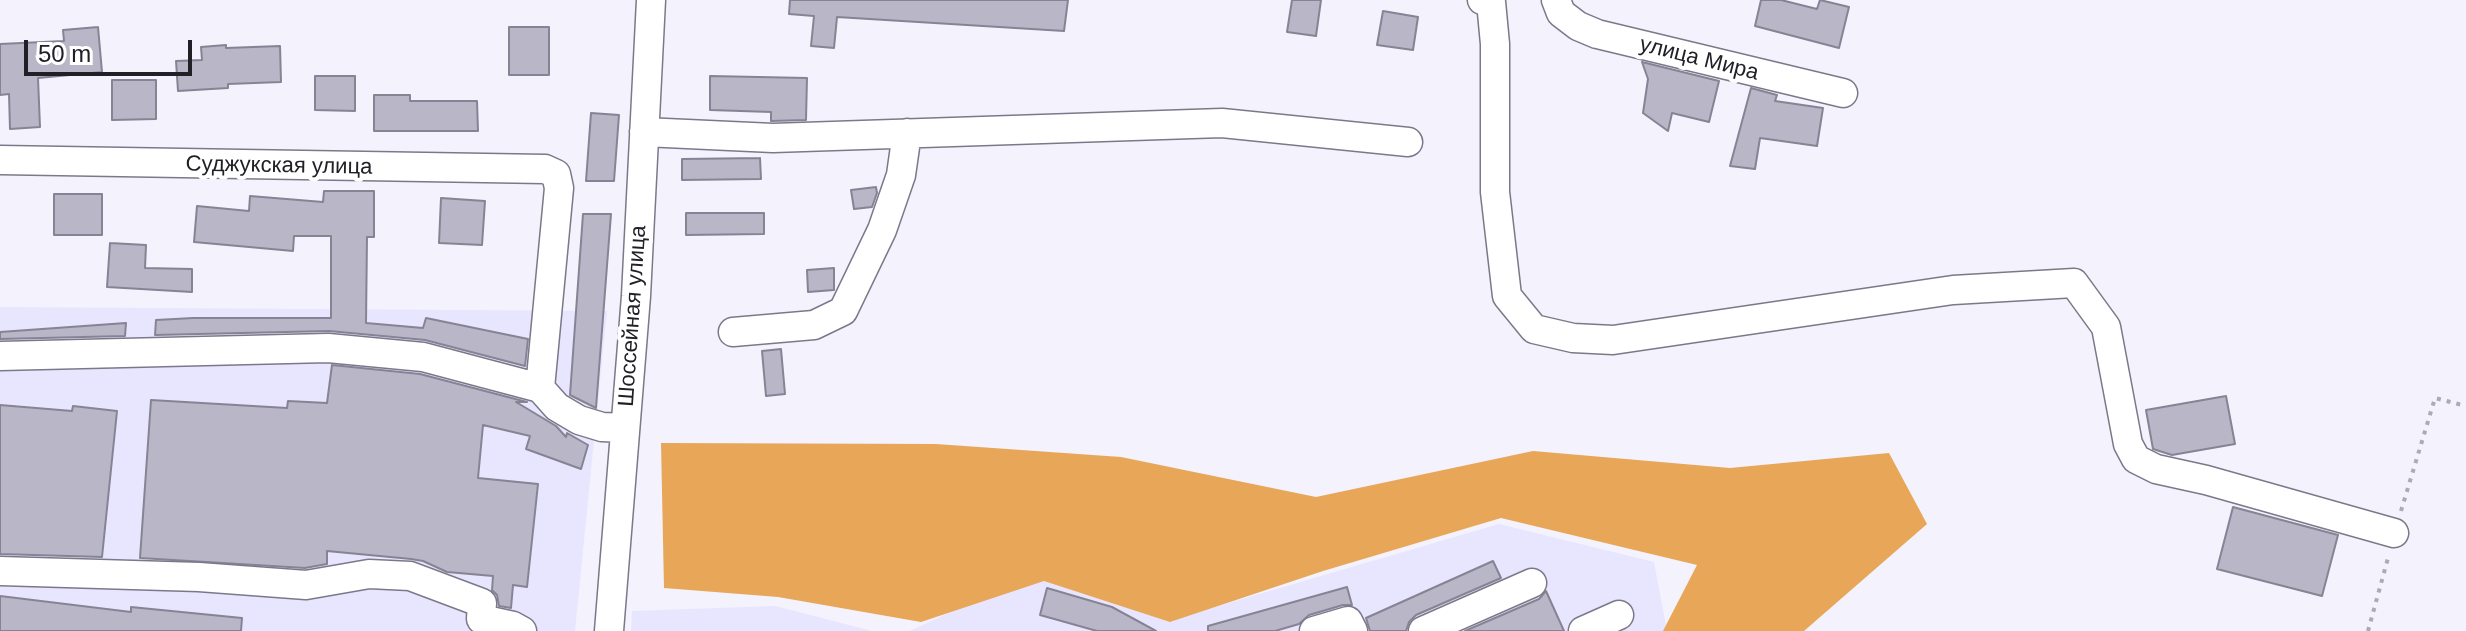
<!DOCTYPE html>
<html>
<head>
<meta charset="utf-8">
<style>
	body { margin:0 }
	#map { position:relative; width:2466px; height:631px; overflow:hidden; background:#f3f2fd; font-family:Helvetica,sans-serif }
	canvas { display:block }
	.scale { position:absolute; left:24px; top:40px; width:168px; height:36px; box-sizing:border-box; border:4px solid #212027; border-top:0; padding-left:10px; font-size:24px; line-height:28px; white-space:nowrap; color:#212027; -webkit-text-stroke:6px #fff; paint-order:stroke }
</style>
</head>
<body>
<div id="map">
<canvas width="2466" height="631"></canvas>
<div class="scale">50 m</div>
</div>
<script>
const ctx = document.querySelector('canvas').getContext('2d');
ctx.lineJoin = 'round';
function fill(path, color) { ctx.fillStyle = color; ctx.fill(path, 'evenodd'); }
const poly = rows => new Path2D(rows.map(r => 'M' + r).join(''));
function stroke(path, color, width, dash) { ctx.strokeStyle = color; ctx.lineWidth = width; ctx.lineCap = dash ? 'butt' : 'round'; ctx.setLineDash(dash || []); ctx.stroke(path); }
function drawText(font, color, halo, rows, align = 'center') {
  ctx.font = font + ' Helvetica,sans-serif'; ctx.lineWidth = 8; ctx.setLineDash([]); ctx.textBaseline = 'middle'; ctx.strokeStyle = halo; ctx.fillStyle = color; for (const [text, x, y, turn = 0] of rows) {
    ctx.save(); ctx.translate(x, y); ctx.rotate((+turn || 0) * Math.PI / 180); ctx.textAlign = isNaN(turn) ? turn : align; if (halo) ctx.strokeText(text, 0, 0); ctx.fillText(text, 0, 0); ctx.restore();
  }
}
const built = poly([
	[0,307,607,311,575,631,0,631],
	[1499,524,1654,562,1667,631,910,631,1035,573,1184,616],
	[775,606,872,631,631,631,632,611]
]);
const forest = poly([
	[661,443,936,444,1121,457,1316,497,1533,451,1730,468,1889,453,1927,524,1804,631,1663,631,1697,565,1501,518,1323,571,1170,622,1044,581,921,622,778,597,664,588]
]);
const building = poly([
	[790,0,1068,0,1064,31,837,17,834,48,811,46,814,16,789,14,790,0],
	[1292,0,1321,0,1316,36,1287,32,1292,0],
	[1761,0,1781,0,1817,9,1820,0,1849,7,1839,48,1755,26,1761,0],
	[1383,11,1418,17,1413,50,1377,45,1383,11],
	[98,27,102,72,38,78,40,127,10,129,9,94,0,95,0,44,64,41,63,30,98,27],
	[509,27,549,27,549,75,509,75,509,27],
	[226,45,226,48,280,46,281,82,228,84,228,88,178,91,176,61,202,60,201,47,226,45],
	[1642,62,1719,81,1709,122,1672,113,1668,131,1643,113,1648,79,1642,62],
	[315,76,355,76,355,111,315,110,315,76],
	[710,76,807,78,806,120,771,121,771,112,710,110,710,76],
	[112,80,156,80,156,119,112,120,112,80],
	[1751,88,1777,95,1775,101,1823,108,1817,146,1760,138,1755,169,1730,166,1751,88],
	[374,95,410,95,410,101,477,101,478,131,374,131,374,95],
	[591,113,619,115,614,181,586,181,591,113],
	[760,158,761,179,682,180,682,159,760,158],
	[876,187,877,193,872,207,854,209,851,190,876,187],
	[324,191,374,191,374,237,367,237,366,323,423,328,426,318,528,339,525,366,425,340,329,331,155,335,156,320,193,318,331,318,331,236,294,236,293,251,194,242,197,206,249,211,250,196,323,202,324,191],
	[54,194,102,194,102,235,54,235,54,194],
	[441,198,485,201,482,245,439,243,441,198],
	[686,213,764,213,764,234,686,235,686,213],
	[583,214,611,214,596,408,570,395,583,214],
	[110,243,146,245,145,268,192,269,192,292,107,287,110,243],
	[834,268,834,290,808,292,807,270,834,268],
	[126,323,125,336,0,339,0,332,126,323],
	[781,349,785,394,766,396,762,351,781,349],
	[332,365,420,374,527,402,516,402,556,426,566,437,567,433,588,445,581,469,526,449,530,436,483,425,478,478,538,484,527,587,513,585,511,608,499,606,497,595,492,590,493,576,447,572,423,561,411,559,327,551,327,564,305,568,140,558,151,400,287,408,288,401,327,403,332,365],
	[2226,396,2235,444,2172,455,2153,449,2146,410,2226,396],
	[0,405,72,411,73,406,117,411,102,557,0,554,0,405],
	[2233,507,2338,535,2322,596,2217,569,2233,507],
	[1493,561,1501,578,1416,615,1409,622,1406,631,1370,631,1366,618,1493,561],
	[1347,587,1352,605,1343,605,1309,615,1299,624,1275,631,1208,631,1208,626,1347,587],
	[1047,588,1112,607,1156,631,1097,631,1040,615,1047,588],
	[1546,591,1564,631,1465,631,1539,599,1546,591],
	[0,596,131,612,131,607,242,618,241,631,0,631,0,596]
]);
const path = poly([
	[2401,511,2435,398,2466,406],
	[2368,631,2388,558]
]);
const minor = poly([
	[1482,0,1491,2,1495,44,1495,192,1507,296,1534,329,1573,338,1613,340,1953,290,2074,283,2106,327,2128,444,2136,459,2156,469,2206,480,2394,533],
	[1556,0,1561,13,1578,26,1597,34,1843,93],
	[644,132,773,138,1222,123,1408,142],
	[0,160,545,169,556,174,559,188,540,388,423,357,328,348,0,356],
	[733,332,814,325,843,311,882,230,901,175,907,133],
	[540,388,557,407,579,420,602,427,625,428],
	[0,571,199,577,306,585,369,574,410,576,482,603,481,619,513,626,522,631],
	[609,631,636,296,651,0],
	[1314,631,1348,621,1353,631],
	[1423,631,1532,583],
	[1583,631,1619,615]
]);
const streetNames = [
	["улица Мира",1699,59,14],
	["Суджукская улица",279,166,1],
	["Шоссейная улица",633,316,-86]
];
fill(built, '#e8e5fe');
fill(forest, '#e8a659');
fill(building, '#b8b6c7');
stroke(building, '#868494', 2);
stroke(minor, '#7b7989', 31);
stroke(path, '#acabb4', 4, [4, 6]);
stroke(minor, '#fff', 28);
drawText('22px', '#212027', '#fff', streetNames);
</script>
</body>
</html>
